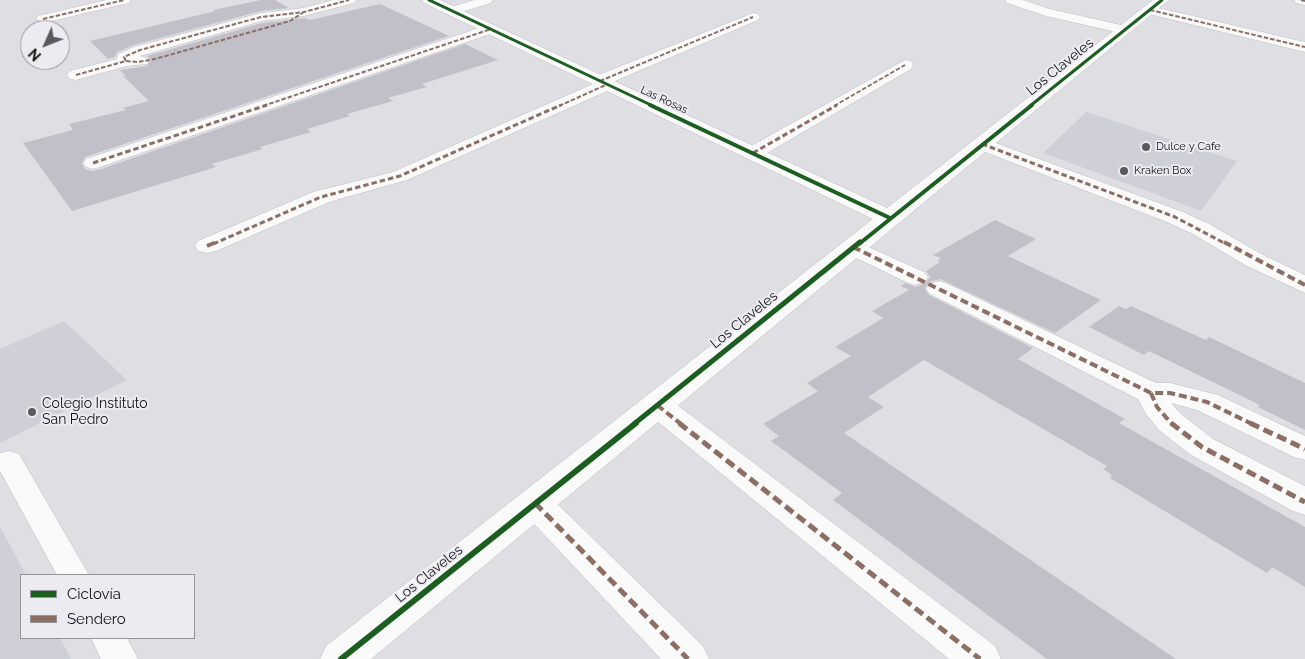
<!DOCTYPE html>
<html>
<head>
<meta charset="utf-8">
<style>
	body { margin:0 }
	#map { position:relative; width:1305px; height:659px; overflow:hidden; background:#dfdfe3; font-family:Raleway,sans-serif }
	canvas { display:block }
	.legend { position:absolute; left:20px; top:574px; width:175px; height:65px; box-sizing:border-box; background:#ebebf1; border:1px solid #959599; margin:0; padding:6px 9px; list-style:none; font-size:15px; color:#131315 }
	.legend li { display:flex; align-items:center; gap:10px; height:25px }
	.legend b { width:25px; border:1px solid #959599 }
	.north { position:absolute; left:20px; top:20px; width:50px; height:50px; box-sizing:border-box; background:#ebebf1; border:1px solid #959599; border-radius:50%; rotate:226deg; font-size:14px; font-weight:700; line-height:20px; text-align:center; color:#131315 }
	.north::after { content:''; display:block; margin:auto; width:18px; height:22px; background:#5a5a5d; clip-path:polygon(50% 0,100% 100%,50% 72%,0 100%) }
</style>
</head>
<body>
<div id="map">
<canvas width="1305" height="659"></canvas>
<ul class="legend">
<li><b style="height:6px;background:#1b5e20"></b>Ciclovía</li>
<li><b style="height:6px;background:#8d6e63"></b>Sendero</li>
</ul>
<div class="north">N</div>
</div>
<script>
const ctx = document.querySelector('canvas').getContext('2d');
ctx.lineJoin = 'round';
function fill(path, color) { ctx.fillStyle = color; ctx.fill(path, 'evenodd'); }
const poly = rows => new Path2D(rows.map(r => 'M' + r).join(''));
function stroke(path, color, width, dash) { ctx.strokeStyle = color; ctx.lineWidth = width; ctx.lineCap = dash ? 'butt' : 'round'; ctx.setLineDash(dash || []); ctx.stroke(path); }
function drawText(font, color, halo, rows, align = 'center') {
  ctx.font = font + ' Raleway,sans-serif'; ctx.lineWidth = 4; ctx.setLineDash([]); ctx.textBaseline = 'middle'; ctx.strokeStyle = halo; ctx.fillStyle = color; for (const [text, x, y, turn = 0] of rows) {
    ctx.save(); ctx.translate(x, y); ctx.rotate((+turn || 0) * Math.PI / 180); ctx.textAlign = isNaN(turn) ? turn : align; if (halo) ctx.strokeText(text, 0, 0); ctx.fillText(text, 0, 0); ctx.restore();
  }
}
const built = poly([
	[1086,112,1237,161,1201,211,1043,153],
	[64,321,127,380,0,443,0,349],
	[0,527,26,575,21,575,21,638,60,638,71,659,0,659]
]);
const building = poly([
	[261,0,275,0,289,8,261,11,134,45,117,52,115,57,108,59,90,41,216,11,213,10],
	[380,4,449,36,85,157,82,164,85,169,92,171,101,169,465,44,498,60,422,84,427,87,388,98,393,101,347,114,350,116,307,129,311,132,260,147,263,149,212,164,216,167,72,211,23,143,73,130,69,124,126,110,123,108,149,101,123,76,126,76,120,70,147,66,151,60,147,56,262,23,305,18,310,20],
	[995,220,1036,239,1008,256,1101,300,1055,333,940,279,929,282,925,288,929,295,1033,348,1018,359,1125,419,1119,423,1305,527,1305,587,1272,567,1267,573,1110,478,1112,475,1103,469,1107,466,924,360,868,397,884,407,844,433,1176,659,1047,659,833,500,842,493,771,441,779,436,763,424,818,391,807,383,851,356,835,347,883,318,872,311,909,290,901,286,905,283,916,287,925,283,930,277,926,271,940,262,937,261,941,258,933,255],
	[1119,306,1126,309,1131,306,1206,340,1209,337,1305,383,1305,430,1258,407,1260,405,1149,351,1144,355,1089,327]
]);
const service = poly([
	[474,0,493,0,491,3,452,15,446,11,448,8,474,0],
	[1005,0,1023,0,1050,9,1130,27,1132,30,1125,34,1046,16,1007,3,1005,0],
	[9,451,19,454,89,575,57,575,0,471,0,453,9,451],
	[91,638,127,638,138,659,101,659,91,638]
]);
const minor = poly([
	[106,0,131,0,129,3,43,23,36,19,38,16,106,0],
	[333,0,356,0,354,3,304,16,262,21,140,56,147,58,149,61,147,64,127,66,76,80,70,79,67,75,70,71,117,59,118,54,134,47,261,13,303,8,333,0],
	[1294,0,1305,0,1305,5,1296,3,1294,0],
	[1150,6,1305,42,1305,52,1145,13,1143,10,1150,6],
	[753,13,758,14,760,17,758,20,615,81,617,84,614,88,407,180,329,202,216,251,207,253,198,251,195,246,198,241,313,192,393,172,593,84,591,81,594,77,753,13],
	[491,24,499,29,496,32,100,167,93,169,86,167,83,163,86,159,491,24],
	[905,60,911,61,913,65,911,69,760,157,753,159,746,157,743,153,746,149,905,60],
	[982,138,1183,212,1209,224,1263,255,1305,275,1305,293,1245,265,1193,234,1167,222,975,148,972,144,975,140,982,138],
	[853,240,924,272,928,277,924,282,915,285,906,282,844,252,841,247,844,242,853,240],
	[939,281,948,284,1156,383,1170,383,1218,395,1305,436,1305,460,1294,457,1197,410,1171,403,1181,414,1213,439,1305,486,1305,515,1293,511,1191,455,1159,430,1146,414,1138,399,930,294,926,289,930,284,939,281],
	[657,395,668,398,995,646,1001,659,949,659,646,412,642,405,646,398,657,395],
	[535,490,547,494,703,646,709,659,661,659,523,512,518,503,523,494,535,490]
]);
const tertiary = poly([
	[422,0,440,0,887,208,1153,0,1169,0,371,659,320,659,326,646,873,219,424,3,422,0]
]);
const quietFar3 = poly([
	[1301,0,1305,1],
	[1150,10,1305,47],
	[43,19,124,0],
	[126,61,124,57,140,50,261,17,304,12,349,0],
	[76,75,126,61,138,62,155,59,290,21,304,12],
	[600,81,753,17],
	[263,106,491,29],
	[559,106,608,84],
	[834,106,905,65]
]);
const quietFar2 = poly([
	[982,144,1175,217,1226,244],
	[753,153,837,105],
	[93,163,267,105],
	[213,244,321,197,400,176,561,105]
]);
const quietFar1 = poly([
	[1224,242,1305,285],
	[207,246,216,242],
	[853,247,1151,393,1170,393,1207,402,1252,424],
	[1151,393,1157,407,1172,424],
	[657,405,681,424]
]);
const quiet = poly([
	[679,423,980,659],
	[1171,423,1202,447,1305,502],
	[1250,423,1305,449],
	[535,503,688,659]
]);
const cyclewayFar3 = poly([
	[429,0,653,106],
	[1030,106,1162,0]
]);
const cyclewayFar2 = poly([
	[650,105,890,218],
	[859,244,1032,105]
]);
const cyclewayFar1 = poly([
	[634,424,860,242]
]);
const cycleway = poly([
	[341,659,636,423]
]);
const markers = [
	[1146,147,5,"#5a5a5d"],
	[1124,171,5,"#5a5a5d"],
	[32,412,5,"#5a5a5d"]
];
const farStreetnames = [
	["Las Rosas",664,100,25]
];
const farPoinames = [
	["Dulce y Cafe",1156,147],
	["Kraken Box",1134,171]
];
const streetNames = [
	["Los Claveles",1060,67,-39],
	["Los Claveles",744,320,-39],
	["Los Claveles",429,574,-39]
];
const poiNames = [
	["Colegio Instituto",42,404],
	["San Pedro",42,420]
];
fill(built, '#cfcfd8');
fill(building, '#c1c0c8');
stroke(service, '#bdbdc0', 1);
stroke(minor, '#bdbdc0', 1);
stroke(tertiary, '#bdbdc0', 1);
fill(service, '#fafafb');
fill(minor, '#fafafb');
fill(tertiary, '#fafafb');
stroke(quietFar3, '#8d6e63', 2, [4.5, 2]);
stroke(quietFar2, '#8d6e63', 3, [5.5, 3]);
stroke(quietFar1, '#8d6e63', 4, [8, 4]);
stroke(quiet, '#8d6e63', 5, [10, 5]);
stroke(cyclewayFar3, '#1b5e20', 3);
stroke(cyclewayFar2, '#1b5e20', 4);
stroke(cyclewayFar1, '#1b5e20', 5);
stroke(cycleway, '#1b5e20', 6);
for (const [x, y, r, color] of markers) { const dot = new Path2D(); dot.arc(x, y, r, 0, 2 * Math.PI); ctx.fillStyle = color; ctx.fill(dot); stroke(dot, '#ebebf1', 2); }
drawText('11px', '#131315', '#ebebf1', farStreetnames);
drawText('11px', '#131315', '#ebebf1', farPoinames, 'left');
drawText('14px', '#131315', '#ebebf1', streetNames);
drawText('14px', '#131315', '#ebebf1', poiNames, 'left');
</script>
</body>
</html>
